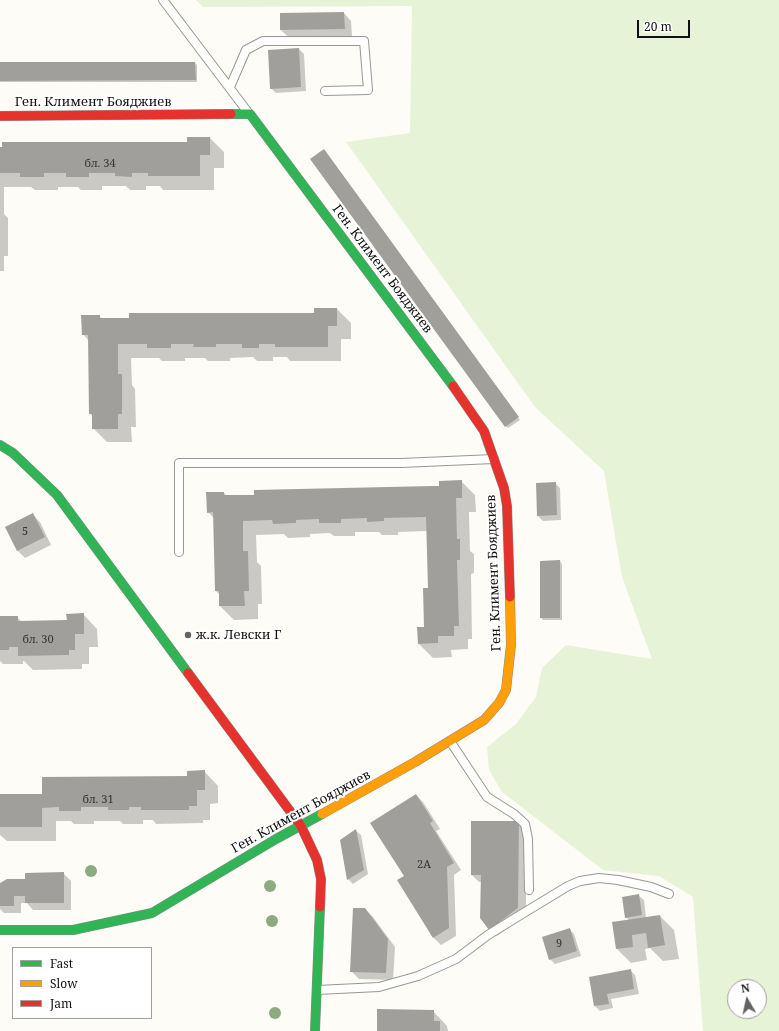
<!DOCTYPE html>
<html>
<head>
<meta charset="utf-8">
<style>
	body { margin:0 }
	#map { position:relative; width:779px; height:1031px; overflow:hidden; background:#fdfcf7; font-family:"Noto Serif",serif }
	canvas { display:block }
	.legend { position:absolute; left:12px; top:947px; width:140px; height:72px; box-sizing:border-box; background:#fff; border:1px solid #a0a0a0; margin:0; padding:5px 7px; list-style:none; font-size:12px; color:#111 }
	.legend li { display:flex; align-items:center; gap:8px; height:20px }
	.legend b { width:20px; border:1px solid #a0a0a0 }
	.north { position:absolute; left:727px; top:979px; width:40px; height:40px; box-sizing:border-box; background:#fff; border:1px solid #a0a0a0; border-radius:50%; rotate:351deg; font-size:11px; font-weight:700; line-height:16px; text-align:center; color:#111 }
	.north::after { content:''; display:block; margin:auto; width:14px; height:18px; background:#646362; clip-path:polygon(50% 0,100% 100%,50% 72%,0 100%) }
	.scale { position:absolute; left:637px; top:20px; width:53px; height:18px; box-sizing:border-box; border:2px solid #111; border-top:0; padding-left:5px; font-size:12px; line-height:14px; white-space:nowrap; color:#111; -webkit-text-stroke:3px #fff; paint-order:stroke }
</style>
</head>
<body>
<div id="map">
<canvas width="779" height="1031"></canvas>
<ul class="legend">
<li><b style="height:5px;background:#30b455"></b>Fast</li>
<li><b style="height:5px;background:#ff9f0a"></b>Slow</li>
<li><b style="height:5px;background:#e5322d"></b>Jam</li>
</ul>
<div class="north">N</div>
<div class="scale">20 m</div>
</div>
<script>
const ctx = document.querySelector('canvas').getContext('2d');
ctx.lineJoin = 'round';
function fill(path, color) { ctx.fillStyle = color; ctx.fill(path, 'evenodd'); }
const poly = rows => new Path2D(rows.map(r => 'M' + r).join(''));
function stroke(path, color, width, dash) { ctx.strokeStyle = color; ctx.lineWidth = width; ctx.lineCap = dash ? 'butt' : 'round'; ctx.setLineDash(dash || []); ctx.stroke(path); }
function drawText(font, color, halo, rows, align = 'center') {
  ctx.font = font + ' "Noto Serif",serif'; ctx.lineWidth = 4; ctx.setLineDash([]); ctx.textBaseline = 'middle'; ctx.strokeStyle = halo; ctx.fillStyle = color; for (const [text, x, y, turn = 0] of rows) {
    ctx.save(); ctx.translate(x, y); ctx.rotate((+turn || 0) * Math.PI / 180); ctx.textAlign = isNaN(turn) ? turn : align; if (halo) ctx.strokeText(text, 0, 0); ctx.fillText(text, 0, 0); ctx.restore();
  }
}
const green = poly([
	[196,0,779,0,779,1031,703,1031,693,897,659,876,603,870,502,792,489,770,487,747,516,724,536,697,542,668,566,645,652,659,622,577,604,471,535,407,346,142,410,133,412,6,203,7],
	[735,987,759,987,759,1011,735,1011]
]);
const shadow = poly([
	[344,13,351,21,352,36,288,37,281,30],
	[299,49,304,54,306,91,276,93,271,88],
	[0,63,195,63,197,65,197,82,0,82],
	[210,138,224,152,224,168,214,168,214,190,163,190,160,186,146,186,146,190,130,190,126,186,102,186,102,190,81,190,78,187,58,187,58,190,35,190,31,187,4,187,4,214,8,218,8,256,4,256,4,271,0,271,0,148,188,143],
	[326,153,520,420,508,428,506,426],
	[337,309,351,323,351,339,341,339,341,361,290,361,287,357,273,357,273,361,257,361,253,357,230,358,230,361,208,361,205,358,185,358,185,361,162,361,159,358,131,358,132,385,135,389,136,427,131,427,132,442,107,442,93,428,93,417,90,413,89,341,83,334,99,316,102,319,315,314],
	[461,481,475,495,476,512,469,512,470,551,474,554,474,573,471,574,472,639,468,639,468,649,451,650,452,657,433,658,419,644,425,628,429,589,427,531,398,532,398,535,382,535,379,532,355,532,355,536,334,536,330,533,310,534,310,537,288,538,284,534,256,535,257,562,261,566,262,604,258,604,258,619,234,620,220,606,220,595,216,591,215,519,208,512,224,493,227,496,255,496,440,487],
	[555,483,560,488,561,520,543,521,538,516],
	[33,515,40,522,51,545,25,558,17,550],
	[560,561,562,564,562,620,543,620,541,618],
	[83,614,97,629,98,647,89,647,89,664,82,664,82,669,33,670,24,661,23,661,23,664,3,664,0,661,0,617,17,617,22,622,68,621],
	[204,771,218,786,218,803,210,804,210,820,203,820,203,823,156,824,153,820,143,820,143,824,123,824,120,821,94,821,94,824,74,824,71,821,56,821,56,841,7,841,0,835,0,794,1,795,43,795,188,777],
	[416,795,423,802,440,829,436,831,461,870,454,875,456,936,441,945,434,938,405,876],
	[519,822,526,830,526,915,497,936,490,929,482,882,479,882,472,875],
	[356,831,361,835,368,874,353,884,348,879,341,840],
	[63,873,71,881,71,910,33,910,27,903,21,903,21,913,4,913,0,909,0,884],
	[639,896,644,900,646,918,660,916,674,930,679,959,663,961,650,948,645,949,647,960,631,963,617,949,613,923,629,920,626,917],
	[365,909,373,917,395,947,393,980,359,979,351,971],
	[570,930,574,934,581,956,555,964,550,959],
	[630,970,635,975,639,994,611,999,613,1008,600,1011,595,1006],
	[433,1011,447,1026,448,1031,378,1031]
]);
const building = poly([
	[344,12,345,29,280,30,280,13],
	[299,48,301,87,270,89,268,50],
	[0,62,195,62,196,80,0,81],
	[187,137,210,137,210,155,200,155,200,176,148,176,148,173,132,173,132,177,115,176,115,173,89,173,89,177,66,177,66,173,44,173,44,177,20,177,20,173,0,173,0,147,2,147,2,142,187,142],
	[324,149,519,417,505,427,310,159],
	[314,308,337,308,337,326,328,326,328,347,275,347,275,344,259,344,259,348,242,348,242,344,216,344,216,347,193,347,194,344,171,344,171,348,147,348,147,344,118,344,118,374,122,374,122,414,118,414,118,429,92,429,92,414,89,414,88,335,82,335,81,315,100,315,100,318,129,318,129,313,314,313],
	[462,480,462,498,456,498,457,539,460,539,460,560,457,560,459,626,454,626,454,636,438,636,438,643,418,644,417,627,424,627,423,588,428,588,426,517,384,518,384,521,367,522,367,518,341,519,341,523,319,523,319,519,296,520,296,523,273,524,272,520,243,521,243,551,248,551,249,591,244,591,245,606,219,606,219,591,215,591,213,512,207,513,206,492,224,492,224,495,254,495,254,490,433,486,439,486,439,481],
	[556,482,557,515,537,516,536,483],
	[33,513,45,537,17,551,5,527],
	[560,560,560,618,540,618,540,561],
	[84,613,84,634,75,634,75,650,69,650,69,655,18,656,18,647,9,647,9,650,0,650,0,616,18,616,18,621,67,620,66,614],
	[205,770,205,790,197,790,197,806,189,806,189,810,141,810,141,807,129,807,129,810,108,810,108,807,81,807,81,811,59,811,59,807,42,808,42,827,0,827,0,794,42,794,42,777,187,776,187,771],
	[416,794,433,821,430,823,454,863,447,867,449,928,433,938,397,880,404,876,370,823],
	[471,821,519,821,518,908,489,930,480,918,481,875,471,875],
	[356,829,364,870,347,880,340,840],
	[64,872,64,903,25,903,25,896,14,896,14,906,0,906,0,883,7,879,25,879,25,873],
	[639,894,642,915,625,918,622,897],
	[353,908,365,908,388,939,386,973,350,972],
	[660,915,665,945,648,948,646,933,632,935,633,947,616,949,612,922],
	[570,928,577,951,549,960,542,937],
	[631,969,634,989,607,994,609,1004,594,1006,589,977],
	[377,1009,434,1010,434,1021,440,1021,440,1031,377,1031]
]);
const lane = poly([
	[163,0,247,111],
	[230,87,246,50,263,41,364,41,368,90,325,91],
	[179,552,179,463,401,463,494,459],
	[450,741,487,797,514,814,525,824,528,839,529,890],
	[317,990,379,987,418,976,456,959,488,935,517,917,568,886,580,881,599,878,618,880,651,887,669,894]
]);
const fast = poly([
	[231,114,250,114,453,386],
	[0,445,13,453,57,495,188,673],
	[0,930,73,930,152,913,276,839,322,814],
	[315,1031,320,907]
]);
const slow = poly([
	[322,814,415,762,484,720,499,703,506,690,511,645,510,597]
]);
const jam = poly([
	[0,116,231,114],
	[453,386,484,431,504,488,507,506,510,597],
	[188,673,301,826,317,860,321,879,320,907]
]);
const trees = [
	[91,871],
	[270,886],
	[272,921],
	[275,1013]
];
const markers = [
	[188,635,4,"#646362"]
];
const numberNames = [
	["бл. 34",100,164],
	["5",25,532],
	["бл. 30",38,640],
	["бл. 31",98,800],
	["2А",424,865],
	["9",559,944]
];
const streetNames = [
	["Ген. Климент Бояджиев",93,102],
	["Ген. Климент Бояджиев",382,269,53],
	["Ген. Климент Бояджиев",494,573,-92],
	["Ген. Климент Бояджиев",301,812,-29]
];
const poiNames = [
	["ж.к. Левски Г",196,635]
];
fill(green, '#e7f3d7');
fill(shadow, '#0003');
fill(building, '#a19f9c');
stroke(lane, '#979795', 10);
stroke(fast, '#8e8d8b', 10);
stroke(slow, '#8e8d8b', 10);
stroke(jam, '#8e8d8b', 10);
stroke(lane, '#fffffe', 8);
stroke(fast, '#30b455', 9);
stroke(slow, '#ff9f0a', 9);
stroke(jam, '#e5322d', 9);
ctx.fillStyle = '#8cac80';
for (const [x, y] of trees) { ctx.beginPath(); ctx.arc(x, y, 6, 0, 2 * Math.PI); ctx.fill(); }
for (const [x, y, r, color] of markers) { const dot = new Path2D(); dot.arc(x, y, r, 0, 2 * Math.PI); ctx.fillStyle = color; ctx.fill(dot); stroke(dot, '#fff', 1.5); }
drawText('11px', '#353434', null, numberNames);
drawText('13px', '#111', '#fff', streetNames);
drawText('13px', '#111', '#fff', poiNames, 'left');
</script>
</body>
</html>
